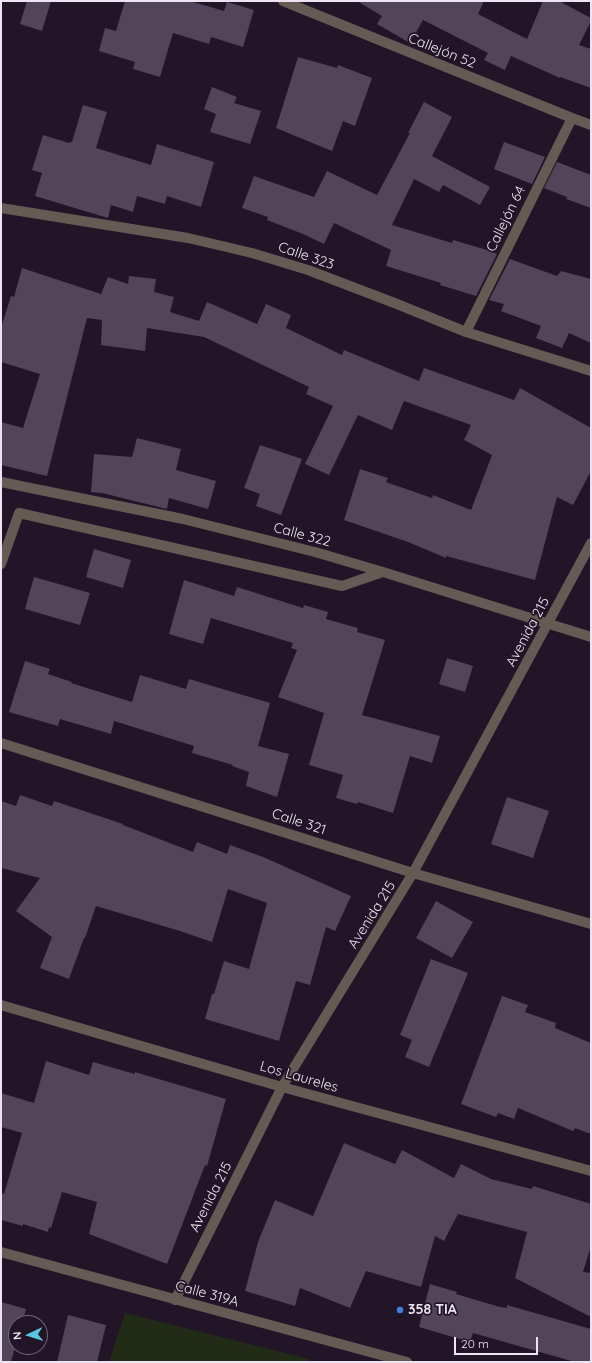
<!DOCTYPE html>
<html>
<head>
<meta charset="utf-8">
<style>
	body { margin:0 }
	#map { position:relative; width:592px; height:1363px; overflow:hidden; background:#221527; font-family:Quicksand,sans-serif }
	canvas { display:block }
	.frame { position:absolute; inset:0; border:2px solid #ede4f1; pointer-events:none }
	.north { position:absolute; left:8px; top:1315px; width:40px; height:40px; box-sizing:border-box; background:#221527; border:1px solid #736878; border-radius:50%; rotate:266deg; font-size:11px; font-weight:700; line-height:16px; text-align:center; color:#ede4f1 }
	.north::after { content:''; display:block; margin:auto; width:14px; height:18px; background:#56c9e1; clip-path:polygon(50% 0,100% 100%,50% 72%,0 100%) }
	.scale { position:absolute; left:454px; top:1337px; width:84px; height:18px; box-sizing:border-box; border:2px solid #ede4f1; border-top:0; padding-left:5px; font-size:12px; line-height:14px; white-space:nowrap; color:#ede4f1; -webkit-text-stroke:3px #221527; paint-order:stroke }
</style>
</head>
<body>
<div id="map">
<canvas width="592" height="1363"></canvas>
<div class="frame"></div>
<div class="north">N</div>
<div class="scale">20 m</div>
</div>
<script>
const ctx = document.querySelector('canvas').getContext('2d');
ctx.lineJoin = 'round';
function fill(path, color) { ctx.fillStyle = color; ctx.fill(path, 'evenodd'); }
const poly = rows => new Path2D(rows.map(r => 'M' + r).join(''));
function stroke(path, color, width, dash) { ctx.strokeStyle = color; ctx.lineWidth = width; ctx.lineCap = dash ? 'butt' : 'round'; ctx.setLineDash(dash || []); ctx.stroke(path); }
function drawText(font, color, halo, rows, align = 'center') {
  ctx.font = font + ' Quicksand,sans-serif'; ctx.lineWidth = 3.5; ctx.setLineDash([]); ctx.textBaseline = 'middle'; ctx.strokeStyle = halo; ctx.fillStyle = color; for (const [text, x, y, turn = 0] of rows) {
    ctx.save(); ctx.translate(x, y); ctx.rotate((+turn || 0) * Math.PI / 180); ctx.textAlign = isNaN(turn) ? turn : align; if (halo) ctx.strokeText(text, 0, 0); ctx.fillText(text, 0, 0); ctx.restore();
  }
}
const green = poly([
	[125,1313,309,1359,308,1362,109,1362]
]);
const building = poly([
	[27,1,51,1,42,31,20,24],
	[125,1,190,1,224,11,227,2,254,10,243,47,211,37,209,44,173,33,160,77,133,69,135,62,99,51,105,28,116,31],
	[357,1,484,1,478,14,527,39,543,1,559,1,591,18,591,21,579,45,591,49,591,88,560,77,560,78,511,56,505,70,484,60,488,53,423,20,410,43,377,24,382,16],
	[298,57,337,68,338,65,372,78,355,126,343,121,332,151,276,128],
	[212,87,237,97,234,103,261,111,250,144,210,132,216,114,204,109],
	[424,102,452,117,432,156,490,187,480,205,443,185,439,192,414,179,392,225,452,243,453,240,487,250,497,254,476,296,440,285,441,283,386,266,391,250,334,223,324,244,303,234,267,220,268,217,242,208,254,176,314,197,327,171,377,195,410,133,408,133],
	[83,105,107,112,96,148,151,165,157,144,214,162,201,207,167,196,165,204,137,196,133,212,111,205,108,218,35,196,42,173,32,170,43,135,69,143,70,142,72,142],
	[504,142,545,157,532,184,494,169],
	[557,162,591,175,591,208,566,199,567,197,544,188],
	[510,259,557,276,561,271,591,279,591,343,569,333,562,348,536,338,541,326,501,311,504,304,489,300],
	[22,268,101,294,108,277,128,284,129,276,156,279,154,292,174,297,170,312,199,321,207,302,257,324,266,304,291,315,286,328,342,355,344,350,419,381,424,368,514,400,520,388,591,428,591,471,573,505,557,497,535,580,446,556,446,558,408,542,344,520,360,469,388,478,386,482,432,498,433,495,471,510,492,455,464,440,471,425,404,401,392,430,358,415,329,475,305,464,333,406,306,394,309,387,204,337,147,328,145,351,101,345,102,320,87,318,47,476,1,465,1,422,23,428,40,374,1,362,1,328,11,296,14,297],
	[137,438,181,449,176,470,216,481,208,509,169,498,167,509,102,493,91,492,94,454,132,457],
	[260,445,302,459,281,515,256,506,260,494,244,488],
	[94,549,131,560,123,588,86,577],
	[34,577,90,593,80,625,25,609],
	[184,580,234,596,237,587,303,608,304,605,328,612,326,619,358,628,357,632,385,640,362,715,440,736,432,763,410,756,393,813,358,802,357,804,336,798,343,775,309,765,324,713,278,697,297,650,291,648,293,643,211,618,203,644,169,634],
	[447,658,473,666,465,692,439,684],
	[25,661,50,669,48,674,72,682,71,683,132,702,140,675,186,689,189,679,270,703,258,746,289,754,277,797,246,786,249,772,232,766,233,765,192,753,194,746,114,721,111,734,60,719,58,726,9,712],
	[20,795,52,806,54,801,123,824,123,825,193,852,197,842,227,854,230,845,263,857,351,896,335,931,326,927,310,985,296,981,279,1041,205,1019,212,994,214,994,224,961,249,969,267,903,228,889,212,942,180,931,96,906,85,938,84,938,69,979,40,968,52,937,16,911,40,878,1,868,1,801,16,806],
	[507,797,549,811,533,858,491,844],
	[436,901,473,922,452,958,416,938],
	[431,959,468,973,429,1067,405,1057,412,1040,400,1035],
	[502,996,528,1005,525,1012,556,1023,555,1028,591,1043,591,1134,575,1128,573,1131,518,1108,514,1119,498,1113,496,1117,461,1104],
	[46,1061,89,1075,93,1062,135,1074,135,1072,226,1099,207,1166,205,1165,167,1264,89,1234,97,1202,62,1192,51,1228,49,1227,48,1232,23,1224,23,1226,1,1220,1,1193,4,1194,22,1133,1,1127,1,1093,34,1103],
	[344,1143,395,1164,402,1150,454,1178,461,1164,491,1179,532,1189,533,1186,591,1204,591,1246,583,1272,591,1273,591,1317,515,1278,527,1232,458,1214,444,1241,435,1236,421,1287,366,1271,350,1308,300,1288,295,1306,245,1291,258,1242,275,1200,313,1216],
	[430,1284,457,1292,456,1294,500,1307,507,1308,507,1305,591,1329,591,1362,575,1362,473,1333,470,1342,419,1327],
	[1,1302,26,1309,22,1323,16,1323,16,1344,11,1362,1,1362],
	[68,1315,106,1325,97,1362,57,1362]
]);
const minor = poly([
	[283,1,572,118,591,125],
	[1,208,188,238,252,253,308,270,397,304,466,332,591,371],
	[466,332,572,118],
	[1,482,183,519,315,552,383,572,591,637],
	[1,564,19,513,342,586,383,572],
	[1,743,413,873,591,924],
	[1,1005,282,1087,591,1171],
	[1,1252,407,1362],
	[175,1300,282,1087,413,873,591,543]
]);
const markers = [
	[400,1310,4,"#3f7fe0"]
];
const streetNames = [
	["Callejón 52",442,51,22],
	["Callejón 64",506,219,-64],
	["Calle 323",306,256,19],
	["Calle 322",302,535,15],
	["Avenida 215",528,632,-62],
	["Calle 321",299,822,18],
	["Avenida 215",372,915,-58],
	["Los Laureles",299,1077,16],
	["Avenida 215",211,1197,-63],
	["Calle 319A",207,1294,15]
];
const poiNames = [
	["358 TIA",408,1310]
];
fill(green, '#212b16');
fill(building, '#524459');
stroke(minor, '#665a55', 10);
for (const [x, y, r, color] of markers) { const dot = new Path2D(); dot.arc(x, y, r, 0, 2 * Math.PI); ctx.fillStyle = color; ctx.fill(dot); stroke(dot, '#221527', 1.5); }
drawText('14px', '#ede4f1', '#221527', streetNames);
drawText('bold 14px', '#ede4f1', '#221527', poiNames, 'left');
</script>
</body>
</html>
